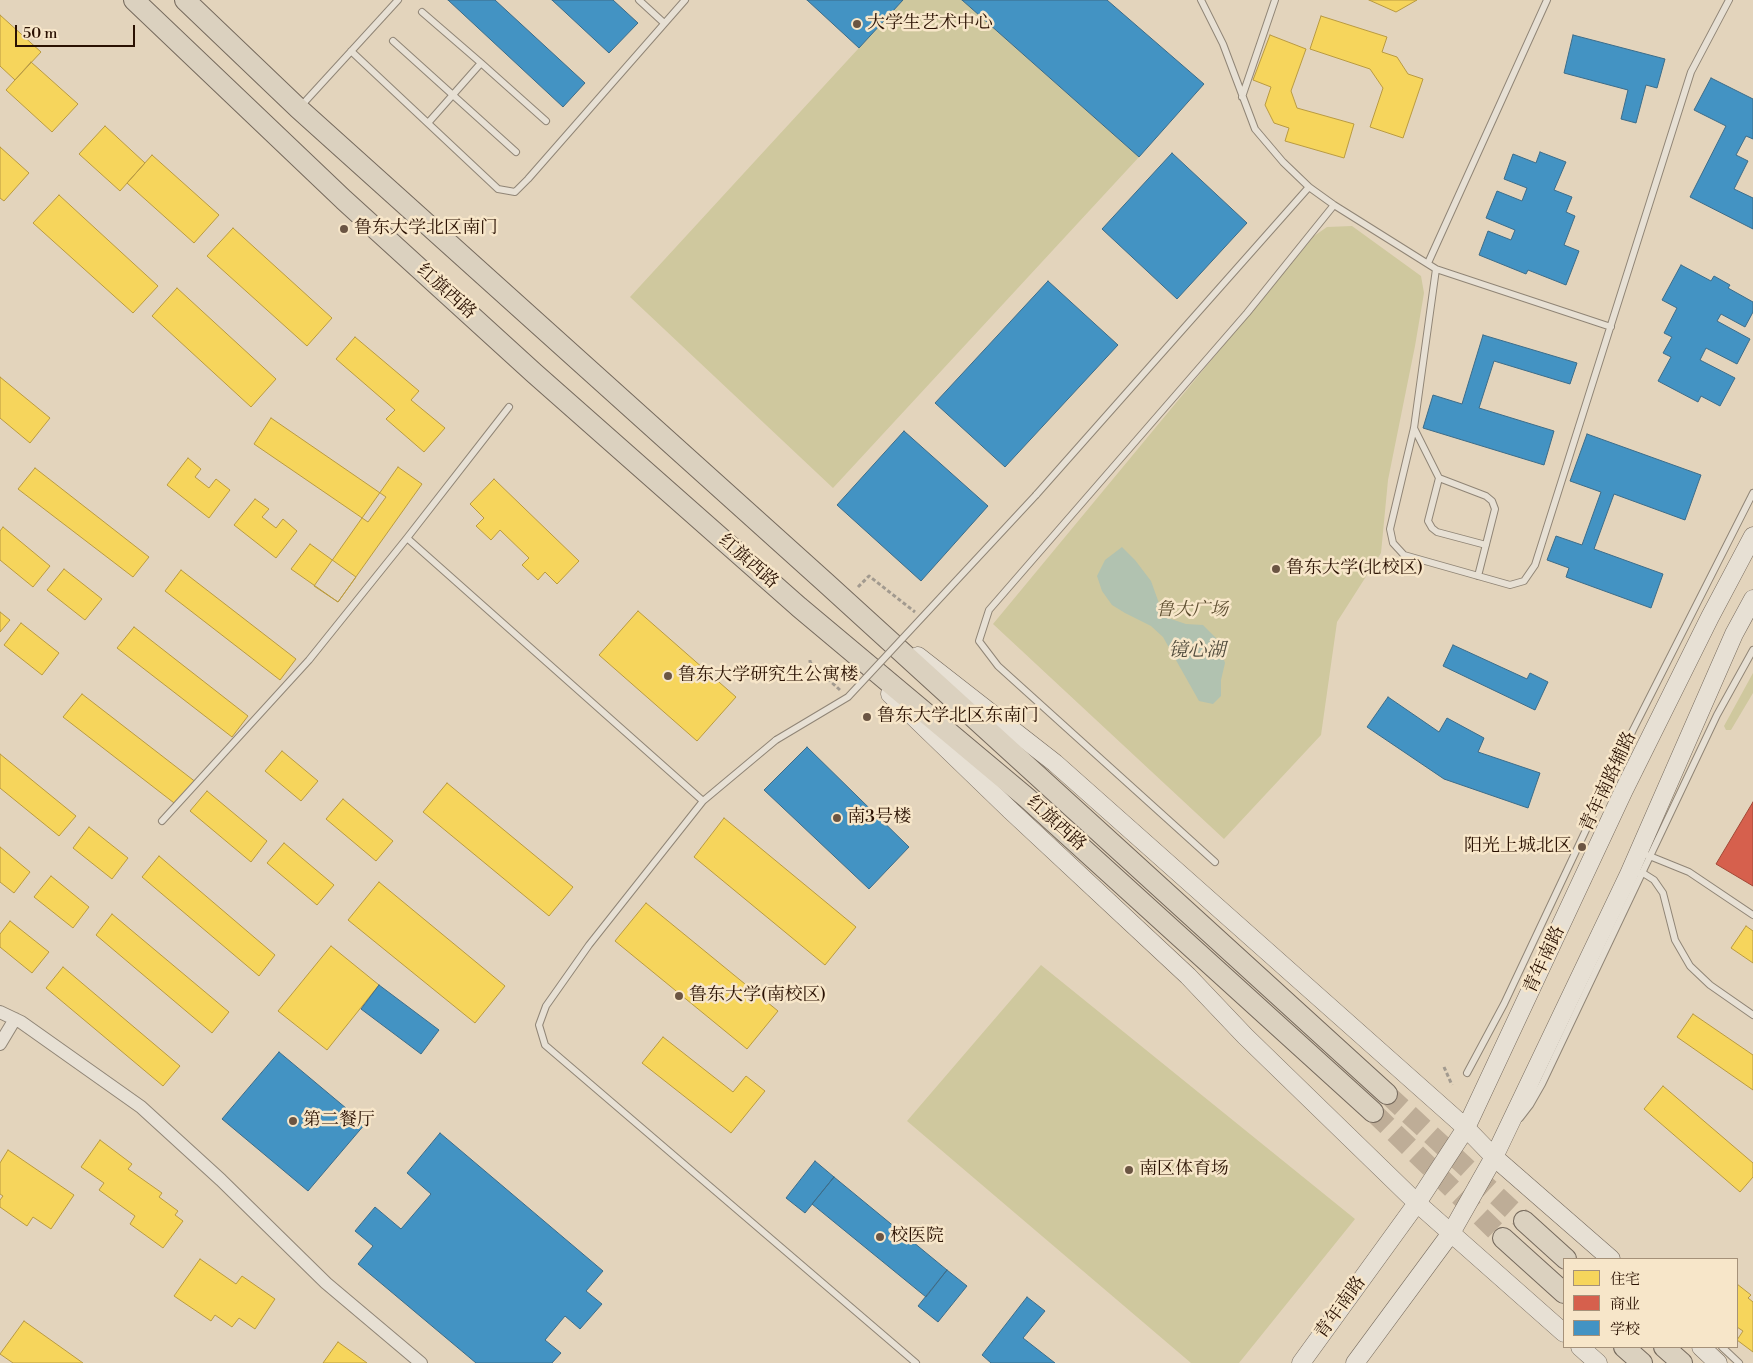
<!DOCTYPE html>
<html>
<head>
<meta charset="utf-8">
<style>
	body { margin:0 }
	#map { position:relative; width:1753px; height:1363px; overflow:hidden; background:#e3d4bc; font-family:"Libre Bodoni","Noto Serif SC",serif }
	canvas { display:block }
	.legend { position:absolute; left:1563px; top:1258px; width:175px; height:90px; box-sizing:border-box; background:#f7e6c9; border:1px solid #a59179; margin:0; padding:6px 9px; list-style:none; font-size:15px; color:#2a1102 }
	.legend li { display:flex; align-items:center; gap:10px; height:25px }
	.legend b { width:25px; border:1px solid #a59179 }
	.scale { position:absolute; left:15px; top:25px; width:120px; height:22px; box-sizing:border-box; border:2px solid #2a1102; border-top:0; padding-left:6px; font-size:15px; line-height:18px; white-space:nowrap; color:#2a1102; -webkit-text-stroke:4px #f7e6c9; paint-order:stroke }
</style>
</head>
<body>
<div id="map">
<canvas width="1753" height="1363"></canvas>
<ul class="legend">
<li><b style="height:14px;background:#f6d55c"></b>住宅</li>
<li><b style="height:14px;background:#d6604d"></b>商业</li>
<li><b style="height:14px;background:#4393c3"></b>学校</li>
</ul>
<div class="scale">50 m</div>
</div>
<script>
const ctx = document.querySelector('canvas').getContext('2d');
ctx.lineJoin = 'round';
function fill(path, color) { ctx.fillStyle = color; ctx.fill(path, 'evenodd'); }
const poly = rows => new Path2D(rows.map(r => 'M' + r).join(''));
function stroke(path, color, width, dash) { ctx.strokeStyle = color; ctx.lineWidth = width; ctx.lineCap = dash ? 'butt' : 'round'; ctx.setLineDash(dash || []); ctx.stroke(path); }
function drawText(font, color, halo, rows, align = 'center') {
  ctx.font = font + ' "Libre Bodoni","Noto Serif SC",serif'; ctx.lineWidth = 5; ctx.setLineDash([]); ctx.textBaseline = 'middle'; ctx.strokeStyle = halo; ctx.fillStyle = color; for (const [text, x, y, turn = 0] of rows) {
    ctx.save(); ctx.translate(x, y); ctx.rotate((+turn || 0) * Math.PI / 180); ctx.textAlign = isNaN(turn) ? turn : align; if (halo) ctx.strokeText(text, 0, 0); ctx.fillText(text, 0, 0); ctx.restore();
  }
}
const green = poly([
	[903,0,962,0,1139,157,833,488,630,297],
	[1352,226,1421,276,1424,293,1415,346,1388,480,1381,553,1337,622,1321,735,1224,839,993,624,1314,236,1327,227],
	[1753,673,1753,693,1731,730,1726,730,1724,726],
	[1041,965,1355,1219,1239,1363,1191,1363,907,1121]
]);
const water = poly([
	[1122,547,1135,560,1151,581,1160,606,1171,619,1186,624,1203,625,1217,639,1225,663,1221,680,1221,696,1213,704,1199,701,1163,637,1151,626,1125,613,1112,605,1102,591,1097,576,1105,560]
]);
const homes = poly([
	[1369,0,1417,0,1396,12,1369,0],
	[0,15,41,52,15,80,0,66,0,15],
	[1321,16,1387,37,1382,52,1397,57,1408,74,1423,79,1403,138,1370,127,1383,88,1370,69,1310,49,1321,16],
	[1270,35,1306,49,1291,91,1297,108,1354,124,1344,158,1285,141,1289,128,1274,123,1265,105,1271,87,1253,80,1270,35],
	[31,62,78,104,52,132,6,90,31,62],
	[105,126,145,163,120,191,79,154,105,126],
	[0,147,29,173,4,201,0,198,0,147],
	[152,155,219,215,194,243,127,183,152,155],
	[59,195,158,286,133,313,33,223,59,195],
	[233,228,332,318,307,346,207,256,233,228],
	[177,288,276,379,251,407,152,316,177,288],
	[355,337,419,391,411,400,445,428,424,452,386,419,395,410,336,359,355,337],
	[0,377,50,418,30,443,0,418,0,377],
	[271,418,386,497,368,522,254,444,271,418],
	[188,458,201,469,195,477,209,488,216,479,230,490,209,518,167,485,188,458],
	[398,467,422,484,338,602,314,586,398,467],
	[35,468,149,557,133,577,18,489,35,468],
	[494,479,579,561,557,584,545,572,538,580,522,565,529,558,500,530,491,540,476,526,484,518,470,504,494,479],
	[255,499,269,509,262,517,276,528,283,519,297,531,276,558,234,525,255,499],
	[3,527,50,566,33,587,0,560,0,531,3,527],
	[310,544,356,577,338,602,291,569,310,544],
	[64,569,102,599,85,620,47,590,64,569],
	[181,570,296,659,280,680,165,591,181,570],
	[638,611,736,697,697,741,599,655,638,611],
	[0,612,10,620,0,632,0,612],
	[21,623,59,653,42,675,4,645,21,623],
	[134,627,248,716,232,737,117,648,134,627],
	[82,694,197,783,178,806,63,717,82,694],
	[282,751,318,781,301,801,265,771,282,751],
	[0,754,76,816,59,836,0,788,0,754],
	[447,783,573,887,549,916,423,812,447,783],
	[207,791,267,841,251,862,190,811,207,791],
	[343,799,393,841,376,861,326,819,343,799],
	[724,818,856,927,825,965,694,857,724,818],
	[89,827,128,858,112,879,73,848,89,827],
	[284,843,334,885,317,905,267,863,284,843],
	[0,847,30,872,14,893,0,882,0,847],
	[159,856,275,955,259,976,142,877,159,856],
	[51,876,89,907,73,928,34,897,51,876],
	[379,882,505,986,475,1023,348,920,379,882],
	[646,903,778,1011,747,1049,615,941,646,903],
	[112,914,229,1012,212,1033,96,935,112,914],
	[10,921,49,952,32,973,0,947,0,934,10,921],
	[1746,926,1753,931,1753,963,1731,948,1746,926],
	[331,946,379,985,327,1050,278,1011,331,946],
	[63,967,180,1066,163,1086,46,988,63,967],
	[1693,1014,1753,1055,1753,1090,1677,1037,1693,1014],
	[663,1037,733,1092,746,1076,765,1091,731,1133,642,1063,663,1037],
	[1663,1086,1753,1163,1753,1177,1740,1192,1644,1109,1663,1086],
	[100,1140,132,1164,128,1169,162,1193,159,1197,178,1211,175,1215,183,1221,163,1248,130,1224,135,1216,99,1190,104,1183,81,1167,100,1140],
	[8,1150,74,1195,51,1229,33,1217,27,1226,0,1207,0,1200,3,1196,0,1194,0,1163,8,1150],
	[200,1259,236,1284,242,1276,275,1299,255,1329,239,1318,232,1327,215,1315,211,1321,174,1296,200,1259],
	[1737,1284,1751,1295,1748,1298,1753,1302,1753,1352,1737,1340,1743,1331,1737,1327,1737,1284],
	[24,1321,83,1363,13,1363,0,1354,24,1321],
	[338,1342,367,1363,323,1363,338,1342]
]);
const shops = poly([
	[1753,802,1753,886,1716,864,1753,802]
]);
const schools = poly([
	[448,0,495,0,585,83,563,107,448,0],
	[552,0,613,0,638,23,609,53,552,0],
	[807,0,903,0,859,48,807,0],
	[962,0,1107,0,1204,84,1139,157,962,0],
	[1573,35,1665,59,1657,88,1646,85,1636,123,1621,119,1628,90,1564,73,1573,35],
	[1711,78,1753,99,1753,139,1746,136,1736,155,1748,161,1734,189,1753,198,1753,229,1690,197,1726,126,1694,110,1711,78],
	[1540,152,1566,162,1554,190,1572,197,1566,212,1575,216,1564,245,1579,251,1566,285,1528,270,1526,274,1479,255,1488,231,1511,240,1515,230,1486,218,1497,191,1522,201,1527,188,1504,179,1513,154,1536,163,1540,152],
	[1172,153,1247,223,1177,299,1102,229,1172,153],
	[1681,265,1711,281,1714,276,1730,285,1728,288,1753,302,1753,312,1745,327,1721,314,1717,321,1750,339,1737,364,1706,348,1700,360,1735,378,1720,406,1701,396,1698,402,1658,381,1671,357,1663,353,1672,337,1664,333,1677,308,1662,300,1681,265],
	[1048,281,1118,345,1005,467,935,403,1048,281],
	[1483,335,1577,363,1570,384,1494,361,1479,408,1554,431,1544,465,1423,428,1433,395,1462,404,1483,335],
	[904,431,988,506,921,581,837,505,904,431],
	[1587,434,1701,475,1685,520,1614,494,1594,549,1663,574,1651,608,1566,577,1569,568,1547,560,1556,536,1582,545,1601,492,1570,481,1587,434],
	[1453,645,1527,679,1530,673,1548,682,1535,710,1443,666,1453,645],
	[1388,697,1439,732,1447,718,1484,738,1478,752,1540,773,1528,808,1444,779,1367,727,1388,697],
	[807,747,909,847,869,889,764,790,807,747],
	[379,985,439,1030,421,1054,361,1009,379,985],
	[279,1052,365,1124,308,1191,222,1119,279,1052],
	[440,1133,603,1271,586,1291,602,1304,580,1329,565,1316,545,1340,561,1353,552,1363,476,1363,358,1264,373,1246,355,1231,375,1207,401,1229,431,1194,407,1173,440,1133],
	[815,1161,834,1177,805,1213,786,1198,815,1161],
	[834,1177,947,1270,926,1297,812,1204,834,1177],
	[947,1270,967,1286,938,1322,918,1306,947,1270],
	[1027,1297,1045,1311,1023,1338,1055,1363,991,1363,982,1355,1027,1297]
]);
const primaryTunnel = poly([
	[1387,1094,1524,1221],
	[1373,1112,1503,1238]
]);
const path = poly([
	[858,587,869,576,915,612],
	[810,660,810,662,841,691],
	[1444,1067,1452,1085]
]);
const service = poly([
	[639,0,664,23],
	[1201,0,1223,44,1255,129,1283,162,1309,187,1334,205,1436,269,1611,327],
	[422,12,481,63],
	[393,41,516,152],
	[351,51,498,189,515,192,528,179,685,0],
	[1242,97,1275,0],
	[301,106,398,0],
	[428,123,481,63,546,121],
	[1428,263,1547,0],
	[1436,269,1414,428,1390,529,1393,543,1404,555,1510,585,1524,581,1535,565,1691,72,1729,0],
	[1414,428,1439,478,1486,496,1492,501,1495,509,1478,576],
	[1439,478,1428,521,1432,528,1437,532,1486,545],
	[1036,495,1309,187],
	[407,538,703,801],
	[776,740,703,801,589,945,546,1006,539,1025,545,1045,916,1363],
	[162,821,309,660,407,538,509,407],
	[1647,855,1689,872,1753,915],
	[1215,862,998,666,979,641,989,610,1247,313,1334,205],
	[1640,873,1643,873,1654,880,1663,893,1675,940,1690,966,1710,985,1753,1015],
	[1467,1073,1504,1004,1633,730,1753,493],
	[1520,1118,1530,1105,1542,1084,1717,715,1753,650],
	[1722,1347,1739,1363]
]);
const minor = poly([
	[0,1012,21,1022,141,1107,221,1180,326,1283,421,1363],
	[0,1044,15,1019]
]);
const secondary = poly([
	[918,656,1055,763,1466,1128,1494,1157,1611,1259],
	[890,694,1010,810,1188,976,1245,1036,1417,1203,1564,1333],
	[1580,1347,1598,1363],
	[1701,1347,1718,1363],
	[1301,1363,1417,1203,1466,1128,1624,790,1710,617,1753,536],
	[1355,1363,1451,1233,1494,1157,1629,874,1734,634,1753,599]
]);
const primary = poly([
	[134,0,344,200,534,373,799,607,1027,798,1373,1112],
	[185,0,298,108,826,583,1387,1094],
	[1524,1221,1566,1259],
	[1503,1238,1564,1293],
	[1624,1347,1642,1363],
	[1664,1347,1682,1363]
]);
const serviceBridge = poly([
	[776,740,848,697,1036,495]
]);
const markers = [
	[857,24,5,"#6b5543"],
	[344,229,5,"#6b5543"],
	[1276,569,5,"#6b5543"],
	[668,676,5,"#6b5543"],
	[867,717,5,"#6b5543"],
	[837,818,5,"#6b5543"],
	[1582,847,5,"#6b5543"],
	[679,996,5,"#6b5543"],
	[293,1121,5,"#6b5543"],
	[1129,1170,5,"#6b5543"],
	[880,1237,5,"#6b5543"]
];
const poiNames = [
	["大学生艺术中心",867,24],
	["鲁东大学北区南门",354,229],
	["鲁东大学(北校区)",1286,569],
	["鲁东大学研究生公寓楼",678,676],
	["鲁东大学北区东南门",877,717],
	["南3号楼",847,818],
	["阳光上城北区",1572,847,"right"],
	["鲁东大学(南校区)",689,996],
	["第二餐厅",303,1121],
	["南区体育场",1139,1170],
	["校医院",890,1237]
];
const streetNames = [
	["红旗西路",446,292,42],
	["红旗西路",748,562,41],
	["青年南路辅路",1609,782,-65],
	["红旗西路",1056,824,42],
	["青年南路",1545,960,-65],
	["青年南路",1341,1308,-54]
];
const parkNames = [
	["鲁大广场",1192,611]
];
const waterNames = [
	["镜心湖",1197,651]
];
fill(green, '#cfc89e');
fill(water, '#b1c2b0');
fill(homes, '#f6d55c');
stroke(homes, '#b99a41', 1);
fill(shops, '#d6604d');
stroke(shops, '#a24836', 1);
fill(schools, '#4393c3');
stroke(schools, '#3c6c89', 1);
stroke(primaryTunnel, '#bead97', 20, [20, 10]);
stroke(service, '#908576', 8);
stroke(minor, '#908576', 14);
stroke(secondary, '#766a5d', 19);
stroke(primary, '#766a5d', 22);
stroke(path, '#a29a8f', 3, [4, 2.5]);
stroke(service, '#e7e0d4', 6);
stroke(minor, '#e7e0d4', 12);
stroke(secondary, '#e7e0d4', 18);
stroke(primary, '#dbd1bf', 20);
stroke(serviceBridge, '#908576', 8, []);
stroke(serviceBridge, '#e7e0d4', 6);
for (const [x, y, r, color] of markers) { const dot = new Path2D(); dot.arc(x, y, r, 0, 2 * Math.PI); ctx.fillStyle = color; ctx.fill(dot); stroke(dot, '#f7e6c9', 2); }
drawText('18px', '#2a1102', '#f7e6c9', poiNames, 'left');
drawText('18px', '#2a1102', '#f7e6c9', streetNames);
drawText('italic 18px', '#5e4e30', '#f7e6c9', parkNames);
drawText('italic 19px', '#524c3d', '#f7e6c9', waterNames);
</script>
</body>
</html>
